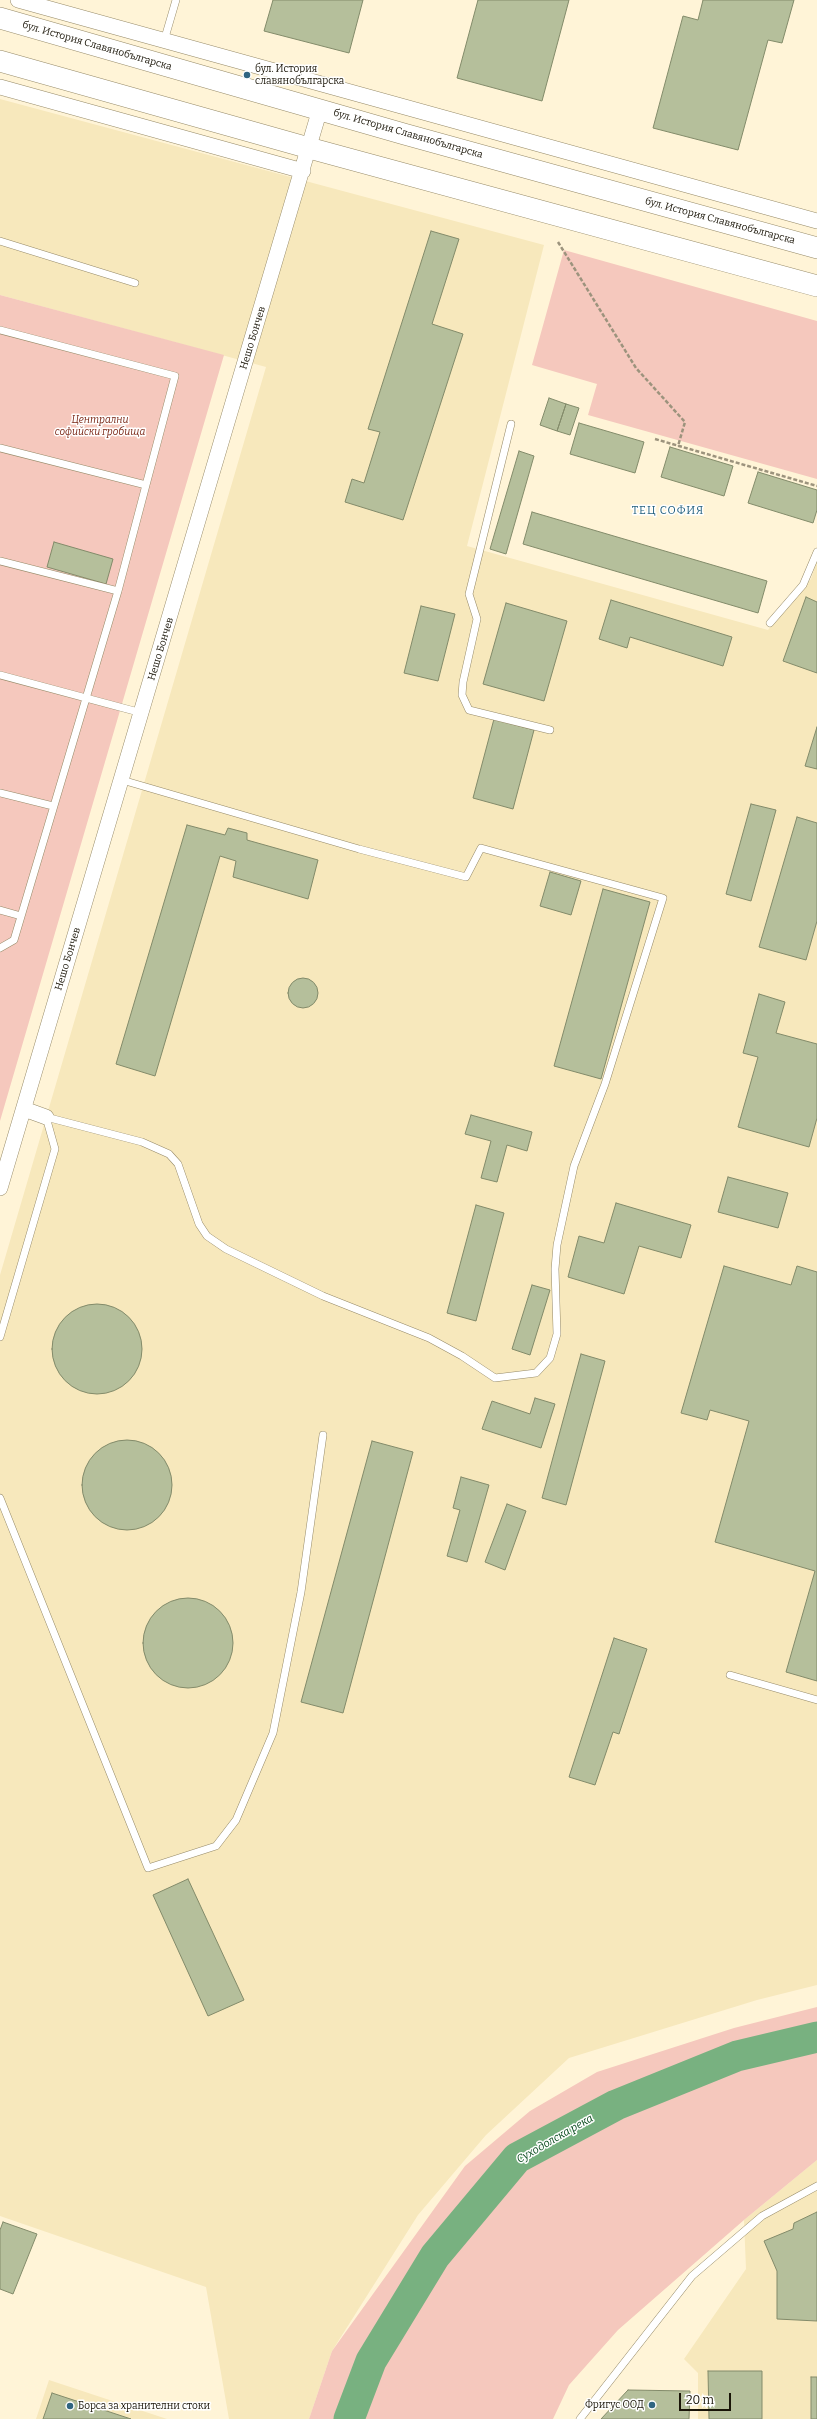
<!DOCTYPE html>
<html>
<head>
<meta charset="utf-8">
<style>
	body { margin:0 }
	#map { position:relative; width:817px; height:2419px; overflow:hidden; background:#fff4d7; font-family:Bitter,serif }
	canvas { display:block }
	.scale { position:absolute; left:679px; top:2393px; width:52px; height:18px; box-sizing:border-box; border:2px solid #1a1508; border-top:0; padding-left:5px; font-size:12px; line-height:14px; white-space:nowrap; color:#1a1508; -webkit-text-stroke:3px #fff; paint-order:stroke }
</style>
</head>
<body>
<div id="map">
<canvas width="817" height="2419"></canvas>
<div class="scale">20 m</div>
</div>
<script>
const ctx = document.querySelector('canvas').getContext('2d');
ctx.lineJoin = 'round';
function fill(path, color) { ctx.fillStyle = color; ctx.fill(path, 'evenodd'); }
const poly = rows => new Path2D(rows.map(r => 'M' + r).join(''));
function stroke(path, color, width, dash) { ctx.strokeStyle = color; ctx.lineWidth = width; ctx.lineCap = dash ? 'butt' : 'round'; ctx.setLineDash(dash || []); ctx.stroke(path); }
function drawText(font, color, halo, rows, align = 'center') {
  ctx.font = font + ' Bitter,serif'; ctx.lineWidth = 3; ctx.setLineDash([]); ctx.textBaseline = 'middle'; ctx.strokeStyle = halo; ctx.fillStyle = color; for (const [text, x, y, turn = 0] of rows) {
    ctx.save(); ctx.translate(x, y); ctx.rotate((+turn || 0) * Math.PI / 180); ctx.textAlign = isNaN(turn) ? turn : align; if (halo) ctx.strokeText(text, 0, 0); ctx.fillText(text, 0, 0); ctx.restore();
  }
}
const built = poly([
	[0,99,544,245,467,546,768,630,811,579,817,560,817,1985,757,2000,569,2058,486,2135,418,2215,332,2351,309,2419,229,2419,206,2287,0,2216,0,1275,266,367,0,295],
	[817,2160,817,2419,698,2419,698,2373,684,2359,746,2269,744,2220],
	[49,2380,167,2419,36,2419]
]);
const green = poly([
	[564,250,817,321,817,479,588,415,597,384,532,365],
	[0,295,224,355,0,1121],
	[817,2007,817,2160,744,2220,618,2330,569,2385,553,2419,309,2419,332,2351,465,2166,530,2111,597,2072,734,2028]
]);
const river = poly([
	[349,2419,371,2361,435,2256,517,2158,616,2105,737,2056,817,2037]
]);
const building = poly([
	[273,0,363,0,349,53,264,31,273,0],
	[478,0,569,0,542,101,457,78,478,0],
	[703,0,794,0,782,43,768,40,738,150,653,128,683,16,698,20,703,0],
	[431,231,459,239,432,324,463,334,403,520,345,502,352,479,364,483,380,432,368,429,431,231],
	[549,398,566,404,557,431,540,425,549,398],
	[566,404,579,408,570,435,557,431,566,404],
	[579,423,644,442,635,473,570,454,579,423],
	[670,447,733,466,724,496,661,477,670,447],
	[519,451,534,456,506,554,490,549,519,451],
	[758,472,817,490,817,510,813,523,748,503,758,472],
	[532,512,767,581,758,613,523,544,532,512],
	[54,542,113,559,106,584,47,567,54,542],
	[806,597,817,602,817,673,783,661,806,597],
	[611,600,732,637,723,666,630,637,627,648,599,639,611,600],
	[506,603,567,621,544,701,483,684,506,603],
	[421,606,455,614,438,681,404,673,421,606],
	[494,719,534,730,513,809,473,798,494,719],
	[817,727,817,769,805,766,817,727],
	[751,804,776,810,751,901,726,894,751,804],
	[797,817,817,823,817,921,806,960,759,947,797,817],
	[187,825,225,835,228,828,247,833,247,840,318,860,308,899,233,877,236,861,220,856,155,1076,116,1064,187,825],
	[550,872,581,881,571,915,540,906,550,872],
	[603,889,650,902,601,1079,554,1066,603,889],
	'288 993a15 15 0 1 1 30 0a15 15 0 1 1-30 0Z',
	[759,994,785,1002,776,1033,817,1044,817,1118,809,1147,738,1127,758,1057,743,1053,759,994],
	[471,1115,532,1132,527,1151,507,1145,497,1182,481,1178,491,1141,465,1134,471,1115],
	[728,1177,788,1193,778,1228,718,1212,728,1177],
	[616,1203,691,1225,681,1258,639,1246,624,1294,568,1277,579,1236,604,1243,616,1203],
	[476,1205,504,1213,476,1321,447,1313,476,1205],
	[724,1266,791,1285,797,1266,817,1272,817,1681,786,1672,815,1571,715,1542,749,1421,710,1410,707,1420,681,1413,724,1266],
	[532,1285,550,1290,530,1355,512,1349,532,1285],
	'52 1349a45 45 0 1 1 90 0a45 45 0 1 1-90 0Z',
	[581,1354,605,1361,566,1505,542,1498,581,1354],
	[535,1398,555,1404,541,1448,482,1429,492,1401,530,1414,535,1398],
	'82 1485a45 45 0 1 1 90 0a45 45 0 1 1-90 0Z',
	[372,1441,413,1452,343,1713,301,1702,372,1441],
	[461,1477,489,1485,467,1562,447,1556,460,1510,453,1508,461,1477],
	[507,1504,526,1511,505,1570,485,1562,507,1504],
	'143 1643a45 45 0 1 1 90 0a45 45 0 1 1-90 0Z',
	[614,1638,647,1649,619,1734,613,1732,595,1785,569,1777,614,1638],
	[188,1879,244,2000,208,2016,153,1895,188,1879],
	[817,2212,817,2321,777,2319,777,2271,764,2241,793,2229,794,2223,817,2212],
	[3,2222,37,2234,13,2294,0,2289,0,2230,3,2222],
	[708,2371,762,2371,762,2419,709,2419,708,2371],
	[811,2377,817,2377,817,2419,811,2419,811,2377],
	[628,2390,690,2391,689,2419,601,2419,628,2390],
	[52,2393,131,2419,43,2419,52,2393]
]);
const path = poly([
	[558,242,636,368,685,422,678,446],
	[655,439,817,486]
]);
const lane = poly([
	[164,41,176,0],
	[0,241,135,283],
	[0,330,175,376,146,485],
	[511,424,469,594,477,619,463,682,462,695,469,710,550,730],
	[0,448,146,485,118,591,0,561],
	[770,623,803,585,817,552],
	[0,675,142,713],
	[0,793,53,806],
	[0,910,21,916],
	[0,948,14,940,118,591],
	[46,1117,142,1142,169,1154,178,1164,199,1224,207,1236,226,1249,323,1296,429,1338,462,1356,495,1378,536,1373,550,1358,557,1334,555,1269,557,1245,574,1166,605,1084,663,898,481,848,466,877,359,849,122,780],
	[0,1337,55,1149,46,1117],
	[0,1498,148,1868,216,1846,236,1820,273,1733,301,1592,323,1435],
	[730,1675,817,1700],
	[580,2419,692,2276,762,2216,817,2186]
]);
const street = poly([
	[18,0,817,221],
	[0,87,303,171],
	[24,1109,46,1117],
	[0,1188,320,109]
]);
const secondary = poly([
	[0,18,404,134,817,248],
	[0,61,309,148,817,286]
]);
const markers = [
	[247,75,4,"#306581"],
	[652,2405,4,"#306581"],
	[70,2406,4,"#306581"]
];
const streetNames = [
	["бул. История Славянобългарска",97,46,16],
	["бул. История Славянобългарска",408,134,16],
	["бул. История Славянобългарска",720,221,15],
	["Нешо Бончев",253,338,-73],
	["Нешо Бончев",161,649,-73],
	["Нешо Бончев",68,959,-73]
];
const poiNames = [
	["бул. История",255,69],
	["славянобългарска",255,81],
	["Фригус ООД",644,2405,"right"],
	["Борса за хранителни стоки",78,2406]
];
const parkNames = [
	["Централни",100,420],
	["софийски гробища",100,432]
];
const neighbourhoodNames = [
	["ТЕЦ СОФИЯ",668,511]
];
const waterNames = [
	["Суходолска река",555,2139,-30]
];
fill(built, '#f7e8bc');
fill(green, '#f5c8bd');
stroke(river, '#78b180', 31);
fill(building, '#b5bf9b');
stroke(building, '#838b6a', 1);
stroke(lane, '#968a68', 8);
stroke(street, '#968a68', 16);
stroke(secondary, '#968a68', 22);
stroke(path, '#9c937d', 2.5, [4, 2]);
stroke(lane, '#fff', 7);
stroke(street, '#fff', 15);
stroke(secondary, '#fff', 21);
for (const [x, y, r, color] of markers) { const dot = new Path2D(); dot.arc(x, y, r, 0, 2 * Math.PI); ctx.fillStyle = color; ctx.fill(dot); stroke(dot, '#fff', 1.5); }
drawText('10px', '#1a1508', '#fff', streetNames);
drawText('10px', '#1a1508', '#fff', poiNames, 'left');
drawText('italic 10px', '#751f0d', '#fff', parkNames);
ctx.letterSpacing = '1px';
drawText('11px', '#1e5d7c', '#fff', neighbourhoodNames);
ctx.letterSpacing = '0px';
drawText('italic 11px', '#074a1c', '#fff', waterNames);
</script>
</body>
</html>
